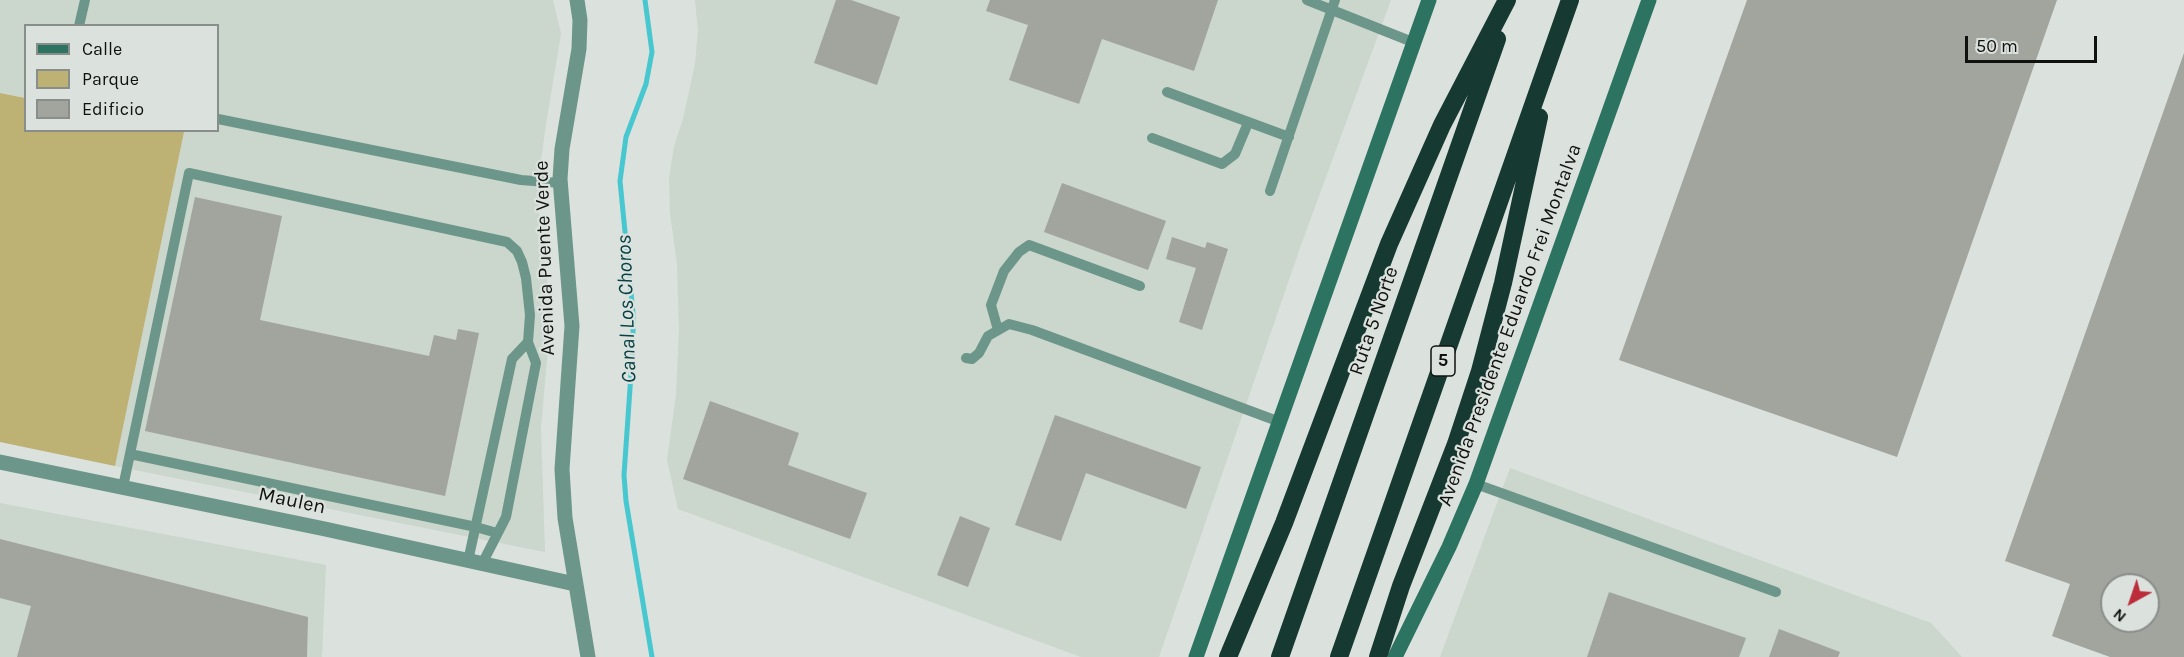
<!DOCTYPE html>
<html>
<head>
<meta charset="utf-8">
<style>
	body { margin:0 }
	#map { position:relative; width:2184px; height:657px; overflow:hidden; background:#dbe1dc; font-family:Karla,sans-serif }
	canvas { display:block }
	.legend { position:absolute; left:24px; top:24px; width:195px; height:108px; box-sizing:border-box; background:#dbe1dc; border:2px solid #8a8e8a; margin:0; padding:8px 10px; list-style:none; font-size:18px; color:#101210 }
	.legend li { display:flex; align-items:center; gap:12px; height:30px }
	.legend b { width:30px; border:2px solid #8a8e8a }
	.north { position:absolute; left:2100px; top:573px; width:60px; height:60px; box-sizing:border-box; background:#dbe1dc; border:2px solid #8a8e8a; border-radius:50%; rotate:220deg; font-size:16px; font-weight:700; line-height:24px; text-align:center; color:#101210 }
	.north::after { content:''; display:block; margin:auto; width:21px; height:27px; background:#bc2c3b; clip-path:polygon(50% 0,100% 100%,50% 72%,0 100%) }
	.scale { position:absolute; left:1965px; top:36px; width:132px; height:27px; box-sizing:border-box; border:3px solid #101210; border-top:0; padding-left:8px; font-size:18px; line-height:21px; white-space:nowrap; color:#101210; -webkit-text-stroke:4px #dbe1dc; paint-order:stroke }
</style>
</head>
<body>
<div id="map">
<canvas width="2184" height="657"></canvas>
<ul class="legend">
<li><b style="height:8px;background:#2d7362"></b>Calle</li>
<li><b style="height:16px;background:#bdb174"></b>Parque</li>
<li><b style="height:16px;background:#a2a49e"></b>Edificio</li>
</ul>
<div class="north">N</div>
<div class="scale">50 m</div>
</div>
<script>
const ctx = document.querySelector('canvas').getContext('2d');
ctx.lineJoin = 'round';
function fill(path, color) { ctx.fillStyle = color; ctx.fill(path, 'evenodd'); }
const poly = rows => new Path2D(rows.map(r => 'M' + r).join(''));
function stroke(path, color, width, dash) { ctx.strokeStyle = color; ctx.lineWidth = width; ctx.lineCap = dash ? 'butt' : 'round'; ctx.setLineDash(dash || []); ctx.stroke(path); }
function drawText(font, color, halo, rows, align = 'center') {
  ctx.font = font + ' Karla,sans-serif'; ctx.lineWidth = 4.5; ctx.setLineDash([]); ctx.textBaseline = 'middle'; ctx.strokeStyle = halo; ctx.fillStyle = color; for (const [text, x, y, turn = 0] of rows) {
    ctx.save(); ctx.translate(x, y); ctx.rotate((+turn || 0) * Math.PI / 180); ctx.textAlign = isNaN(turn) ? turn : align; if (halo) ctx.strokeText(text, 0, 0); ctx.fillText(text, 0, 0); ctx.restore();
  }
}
const built = poly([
	[0,0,553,0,561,34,546,124,540,168,538,208,551,313,541,428,545,552,115,466,184,132,177,131,218,130,218,26,26,26,25,98,0,93],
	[695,0,1391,0,1301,245,1159,657,1081,657,678,509,667,460,676,395,679,330,677,264,670,213,669,179,674,146,683,119,695,64,698,31],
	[1510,468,1931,623,1962,657,1440,657],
	[0,503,326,565,322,657,0,657]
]);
const green = poly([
	[0,93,25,98,26,130,184,132,115,466,0,442]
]);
const stream = poly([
	[645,0,652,52,646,84,626,137,620,181,633,313,633,345,624,475,626,501,652,657]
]);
const building = poly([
	[836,0,851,0,900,17,877,85,814,63],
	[990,0,1218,0,1194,71,1102,39,1079,104,1009,80,1028,25,986,11],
	[1747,0,2057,0,1897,457,1619,360],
	[2184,53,2184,657,2110,657,2052,636,2070,584,2005,561],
	[2112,585,2148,585,2148,621,2112,621],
	[1062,183,1166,221,1148,270,1044,232],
	[195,197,282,216,260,320,429,356,434,335,456,340,458,329,479,333,445,496,145,431],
	[1172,237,1205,248,1207,242,1228,249,1202,330,1179,322,1196,268,1166,259],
	[710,401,799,433,788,465,867,493,850,539,683,479],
	[1055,415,1201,467,1186,509,1086,473,1061,541,1015,525],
	[960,516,990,528,968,587,937,575],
	[0,539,308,617,307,657,17,657,31,606,0,598],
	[1609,592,1746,638,1739,657,1587,657],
	[1779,629,1840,652,1838,657,1769,657]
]);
const lane = poly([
	[1307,0,1415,43],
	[79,26,85,0],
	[1167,92,1289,137],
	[218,119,521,180,560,183],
	[1152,138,1222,164,1235,154,1248,123],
	[1270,191,1335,0],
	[998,330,991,305,1004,271,1019,252,1029,245,1140,286],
	[966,358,972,359,979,353,988,336,1009,324,1032,330,1280,422],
	[130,454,476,527,497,533],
	[1476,484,1776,592],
	[123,487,189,173,507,242,517,251,522,262,526,278,530,315,528,342,536,363,506,517,482,564],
	[468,561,512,359,528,342]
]);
const street = poly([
	[577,0,580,20,579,49,562,149,560,179,572,326,562,469,565,518,588,657],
	[0,462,325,529,575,584]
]);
const secondary = poly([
	[1196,657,1429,0],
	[1395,657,1449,547,1476,484,1649,0]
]);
const highway = poly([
	[1228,657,1284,523,1389,244,1442,125,1507,0],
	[1280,657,1497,39],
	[1339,657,1570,0],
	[1378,657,1401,586,1456,444,1480,371,1503,283,1539,117]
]);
const shields = [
	[1443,361,24]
];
const shieldNames = [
	["5",1443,361]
];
const streetNames = [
	["Avenida Puente Verde",545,258,-92],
	["Ruta 5 Norte",1374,321,-71],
	["Avenida Presidente Eduardo Frei Montalva",1510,325,-70],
	["Maulen",292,501,12]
];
const waterNames = [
	["Canal Los Choros",627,309,-92]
];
fill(built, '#cbd6cc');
fill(green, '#bdb174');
stroke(stream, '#47c7cf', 5);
fill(building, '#a2a49e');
stroke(lane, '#6c968a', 10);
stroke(street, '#6c968a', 15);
stroke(secondary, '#2d7362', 15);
stroke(highway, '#163a31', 18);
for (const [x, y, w] of shields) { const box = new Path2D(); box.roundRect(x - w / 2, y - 15, w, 30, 4.5); ctx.fillStyle = '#dbe1dc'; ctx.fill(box); stroke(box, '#101210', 1.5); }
drawText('bold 18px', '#101210', null, shieldNames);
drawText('20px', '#101210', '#dbe1dc', streetNames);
drawText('italic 21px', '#064245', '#dbe1dc', waterNames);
</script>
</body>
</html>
